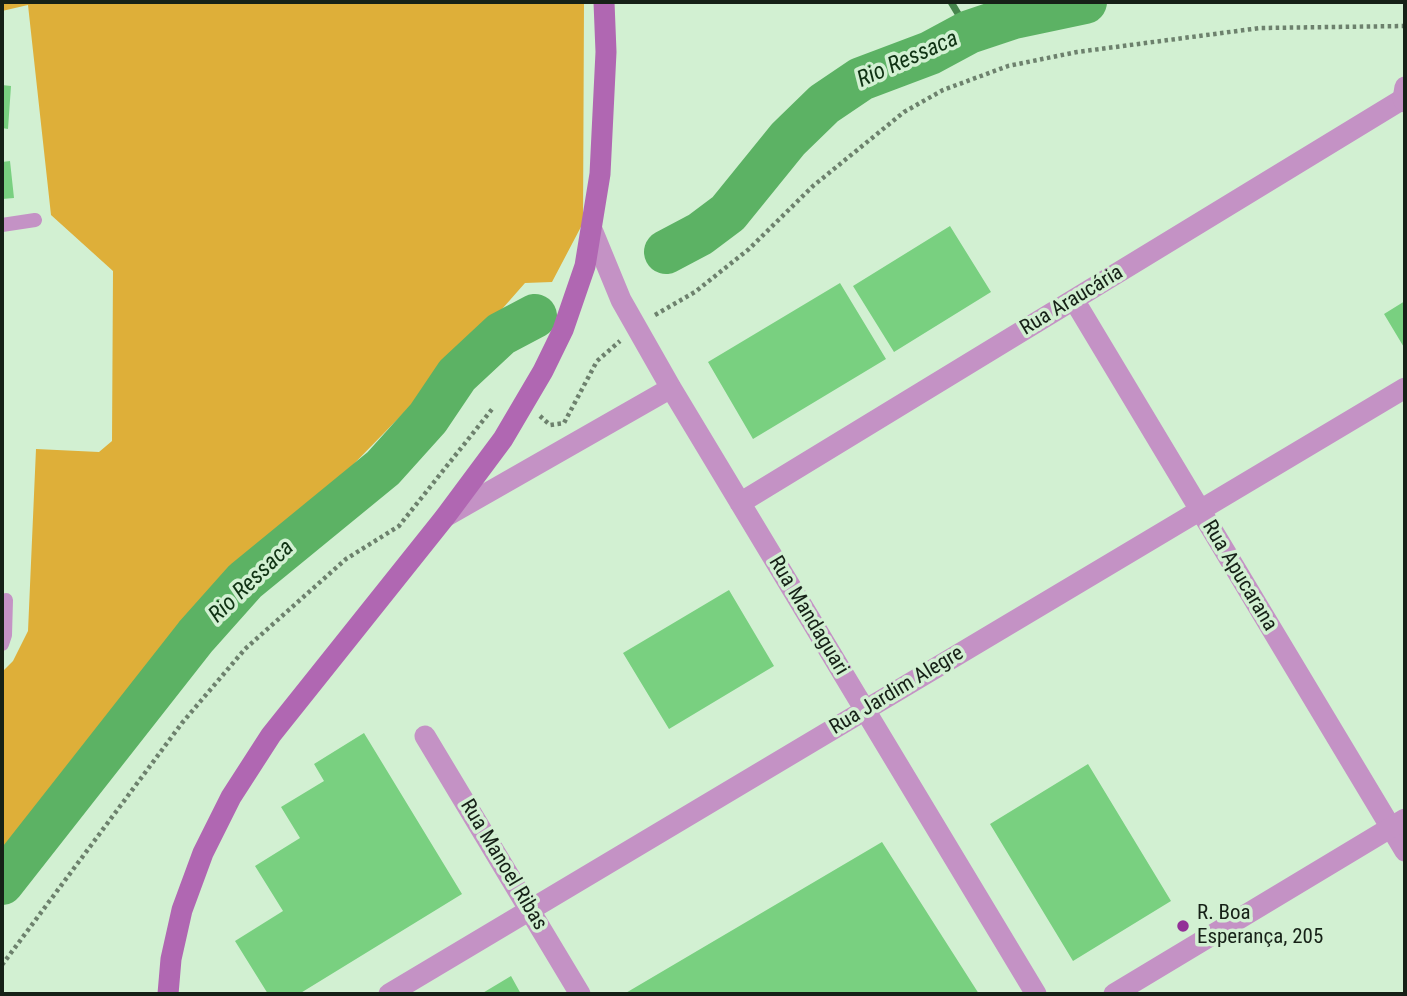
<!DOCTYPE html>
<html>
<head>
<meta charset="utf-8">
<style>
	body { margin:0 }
	#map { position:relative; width:1407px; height:996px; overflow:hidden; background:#d2f0d2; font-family:"Roboto Condensed",sans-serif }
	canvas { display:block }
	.frame { position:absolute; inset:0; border:4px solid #162117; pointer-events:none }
</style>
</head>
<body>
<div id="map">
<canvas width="1407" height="996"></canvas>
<div class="frame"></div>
</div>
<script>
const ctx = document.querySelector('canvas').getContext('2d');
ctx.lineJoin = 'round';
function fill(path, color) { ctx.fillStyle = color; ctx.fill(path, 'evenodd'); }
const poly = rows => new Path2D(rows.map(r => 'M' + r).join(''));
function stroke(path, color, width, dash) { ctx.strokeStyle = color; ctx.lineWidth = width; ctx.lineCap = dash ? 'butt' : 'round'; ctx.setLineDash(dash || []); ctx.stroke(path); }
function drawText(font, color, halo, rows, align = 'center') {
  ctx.font = font + ' "Roboto Condensed",sans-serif'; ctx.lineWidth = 7; ctx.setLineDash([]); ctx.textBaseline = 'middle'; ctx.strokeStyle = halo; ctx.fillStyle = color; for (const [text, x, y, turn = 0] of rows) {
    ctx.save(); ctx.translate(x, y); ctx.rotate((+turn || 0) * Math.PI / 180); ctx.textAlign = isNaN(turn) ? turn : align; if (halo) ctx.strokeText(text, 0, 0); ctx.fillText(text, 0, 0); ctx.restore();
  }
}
const forest = poly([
	[2,2,584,2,583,223,552,282,525,283,473,342,300,519,201,607,2,863,2,672,13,661,28,631,36,449,99,452,112,441,113,271,51,215,28,5,2,11]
]);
const stream = poly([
	[951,2,969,32]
]);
const river = poly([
	[666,252,700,234,728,213,788,139,824,104,861,79,930,53,969,32,1014,17,1085,2],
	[2,883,196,636,245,581,383,468,428,418,457,375,501,334,535,316]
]);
const building = poly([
	[2,85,11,86,8,129,2,128],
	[10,161,14,198,2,199,2,162],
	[950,226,991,292,894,352,853,286],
	[840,283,886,359,753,439,708,362],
	[1405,301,1405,349,1384,314],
	[729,590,774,666,669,729,623,653],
	[364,733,462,894,299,994,268,994,235,941,283,911,255,866,300,838,281,807,324,781,314,764],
	[1088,764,1171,901,1073,961,990,824],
	[882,842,979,994,624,994],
	[511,976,521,994,481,994]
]);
const path = poly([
	[655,315,695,292,749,249,813,186,904,112,943,90,1008,66,1077,52,1260,28,1405,26],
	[540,416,550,425,564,423,597,361,620,341],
	[2,965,182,723,245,649,346,559,399,526,493,408]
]);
const service = poly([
	[2,225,35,220],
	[2,644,5,635,6,600]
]);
const minor = poly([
	[593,232,621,300,671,388,1036,994],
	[1074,300,1405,851],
	[740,503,1403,99],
	[445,517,671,388],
	[425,736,580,994],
	[389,994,1405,388]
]);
const tertiary = poly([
	[1405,87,1403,99,1405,102],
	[1114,994,1405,819]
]);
const secondary = poly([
	[168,994,171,959,182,910,203,853,231,797,271,735,445,517,503,439,543,371,563,330,585,266,600,174,606,52,604,2]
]);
const markers = [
	[1183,926,7,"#923097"]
];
const streetNames = [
	["Rua Araucária",1072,301,-31],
	["Rua Apucarana",1239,576,59],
	["Rua Mandaguari",808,616,59],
	["Rua Jardim Alegre",897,691,-31],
	["Rua Manoel Ribas",503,865,59]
];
const poiNames = [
	["R. Boa",1197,914],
	["Esperança, 205",1197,938]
];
const waterNames = [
	["Rio Ressaca",908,60,-24],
	["Rio Ressaca",252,582,-44]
];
fill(forest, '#deaf39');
stroke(stream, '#47864d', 7);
stroke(river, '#5cb264', 44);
fill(building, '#79d080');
stroke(path, '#6d816d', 4.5, [3.5, 3.5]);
stroke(service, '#c492c5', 14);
stroke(minor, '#c492c5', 21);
stroke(tertiary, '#c492c5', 21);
stroke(secondary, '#b067b2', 21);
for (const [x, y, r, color] of markers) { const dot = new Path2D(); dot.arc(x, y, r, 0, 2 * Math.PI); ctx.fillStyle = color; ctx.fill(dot); stroke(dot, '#d2f0d2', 2.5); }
drawText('21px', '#162117', '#d2f0d2', streetNames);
drawText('21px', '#162117', '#d2f0d2', poiNames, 'left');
drawText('italic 23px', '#0f3213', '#d2f0d2', waterNames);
</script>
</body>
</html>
